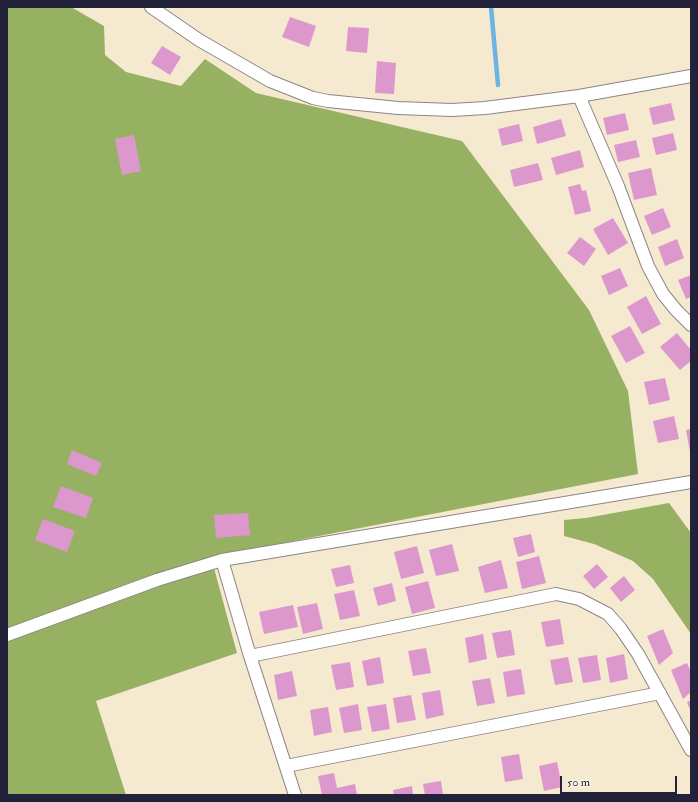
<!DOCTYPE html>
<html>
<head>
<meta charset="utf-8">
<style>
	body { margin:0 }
	#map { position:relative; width:698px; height:802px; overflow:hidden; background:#f5e9d0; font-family:"IM FELL Double Pica",serif }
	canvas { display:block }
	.frame { position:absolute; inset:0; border:8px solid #22223b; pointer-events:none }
	.scale { position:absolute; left:560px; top:776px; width:117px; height:18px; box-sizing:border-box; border:2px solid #22223b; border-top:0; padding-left:5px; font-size:12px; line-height:14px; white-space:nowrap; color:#22223b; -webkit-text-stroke:3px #fcf5e5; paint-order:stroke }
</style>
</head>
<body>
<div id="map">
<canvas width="698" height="802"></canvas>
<div class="frame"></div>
<div class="scale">50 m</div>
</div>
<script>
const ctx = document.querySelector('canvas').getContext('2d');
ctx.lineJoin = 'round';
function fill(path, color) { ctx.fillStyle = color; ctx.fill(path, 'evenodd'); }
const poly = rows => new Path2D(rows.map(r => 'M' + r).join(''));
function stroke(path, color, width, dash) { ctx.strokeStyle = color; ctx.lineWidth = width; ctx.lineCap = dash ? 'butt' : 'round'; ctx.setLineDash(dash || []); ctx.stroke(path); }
const forest = poly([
	[7,7,71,7,104,26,105,55,126,72,181,86,205,59,256,93,462,141,589,310,628,391,638,474,211,557,237,653,96,701,126,795,7,795],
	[669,503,691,533,691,634,653,579,633,561,594,544,564,536,564,520,586,518]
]);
const stream = poly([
	[491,7,498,85]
]);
const building = poly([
	[290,17,316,26,309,47,282,37],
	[348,27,369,28,367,53,346,51],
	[162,46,181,57,170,75,151,63],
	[377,61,396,63,394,94,375,93],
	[671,103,675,120,653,125,649,108],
	[625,113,629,130,607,135,603,118],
	[561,119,566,136,537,144,533,127],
	[519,124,523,141,502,146,498,129],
	[673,133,677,150,656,155,652,138],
	[134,135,141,171,122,175,115,139],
	[636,140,640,157,618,162,614,145],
	[580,150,584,167,556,175,551,158],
	[538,163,543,180,514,187,510,170],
	[651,168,657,195,634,200,628,173],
	[580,184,582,191,586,190,591,211,575,215,568,187],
	[663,208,671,227,652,235,644,216],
	[613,218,628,243,608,255,593,229],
	[580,237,596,249,584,266,567,253],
	[677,239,684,258,665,266,658,247],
	[620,268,628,286,609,295,601,276],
	[691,275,691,297,686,299,678,280],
	[646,296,661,324,642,334,627,307],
	[630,326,645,353,626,363,611,336],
	[677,333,691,350,691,361,680,370,660,347],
	[665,378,670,400,649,405,644,382],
	[674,416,679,439,658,443,653,421],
	[691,429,691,452,690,452,686,430],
	[72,450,102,463,96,476,67,464],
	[61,486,93,498,86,518,53,507],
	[248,513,250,535,216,538,214,515],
	[43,519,75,531,67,552,35,540],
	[531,534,535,552,518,557,513,538],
	[452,544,459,571,436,576,429,550],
	[417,546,424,573,401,579,394,552],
	[539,556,546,583,522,589,516,562],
	[501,560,508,588,485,593,478,567],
	[597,564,608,577,594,589,583,576],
	[350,565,354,583,336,587,331,569],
	[624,576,635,590,621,602,610,588],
	[428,581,435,608,412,614,405,587],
	[392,583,396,601,378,606,373,588],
	[354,590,360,616,340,620,334,594],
	[317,603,323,629,303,634,297,607],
	[293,605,298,627,264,634,259,612],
	[560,619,564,644,546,647,541,622],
	[663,629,673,653,659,665,647,636],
	[511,630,515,655,497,658,492,633],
	[483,634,487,659,469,663,465,638],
	[426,648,431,673,413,676,408,651],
	[624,654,628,679,610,683,606,658],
	[597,655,601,680,583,683,578,658],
	[380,657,384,683,367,686,362,661],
	[568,657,573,682,555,685,550,660],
	[350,662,354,687,336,690,331,665],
	[687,663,691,672,691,692,683,699,671,670],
	[521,669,525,694,507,697,503,672],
	[292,671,297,696,278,700,274,675],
	[490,678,495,703,477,706,472,681],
	[440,690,444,715,426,719,422,693],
	[411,695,416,720,397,723,393,698],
	[691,700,691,712,687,702],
	[358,704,362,730,344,733,339,708],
	[386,704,390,729,372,732,367,707],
	[328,707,332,732,314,736,310,710],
	[519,754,523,779,505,782,501,757],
	[557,762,562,787,544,791,539,766],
	[334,773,337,788,355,784,357,795,322,795,318,776],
	[441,781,443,795,425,795,423,784],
	[412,786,413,795,394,795,393,790]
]);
const street = poly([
	[151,7,199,40,270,81,313,98,328,101,398,108,452,110,485,108,579,96,691,76],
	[579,96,618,186,648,266,663,294,676,310,691,325],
	[222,560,250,656,295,795],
	[7,635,157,580,222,560,691,482],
	[250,656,556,594,579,599,608,614,621,629,638,654,691,750],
	[286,766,660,693]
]);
fill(forest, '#97b162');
stroke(stream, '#6bb4e3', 4.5);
fill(building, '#dc98cd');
stroke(street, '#8c8686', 14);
stroke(street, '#fff', 12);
</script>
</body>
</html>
